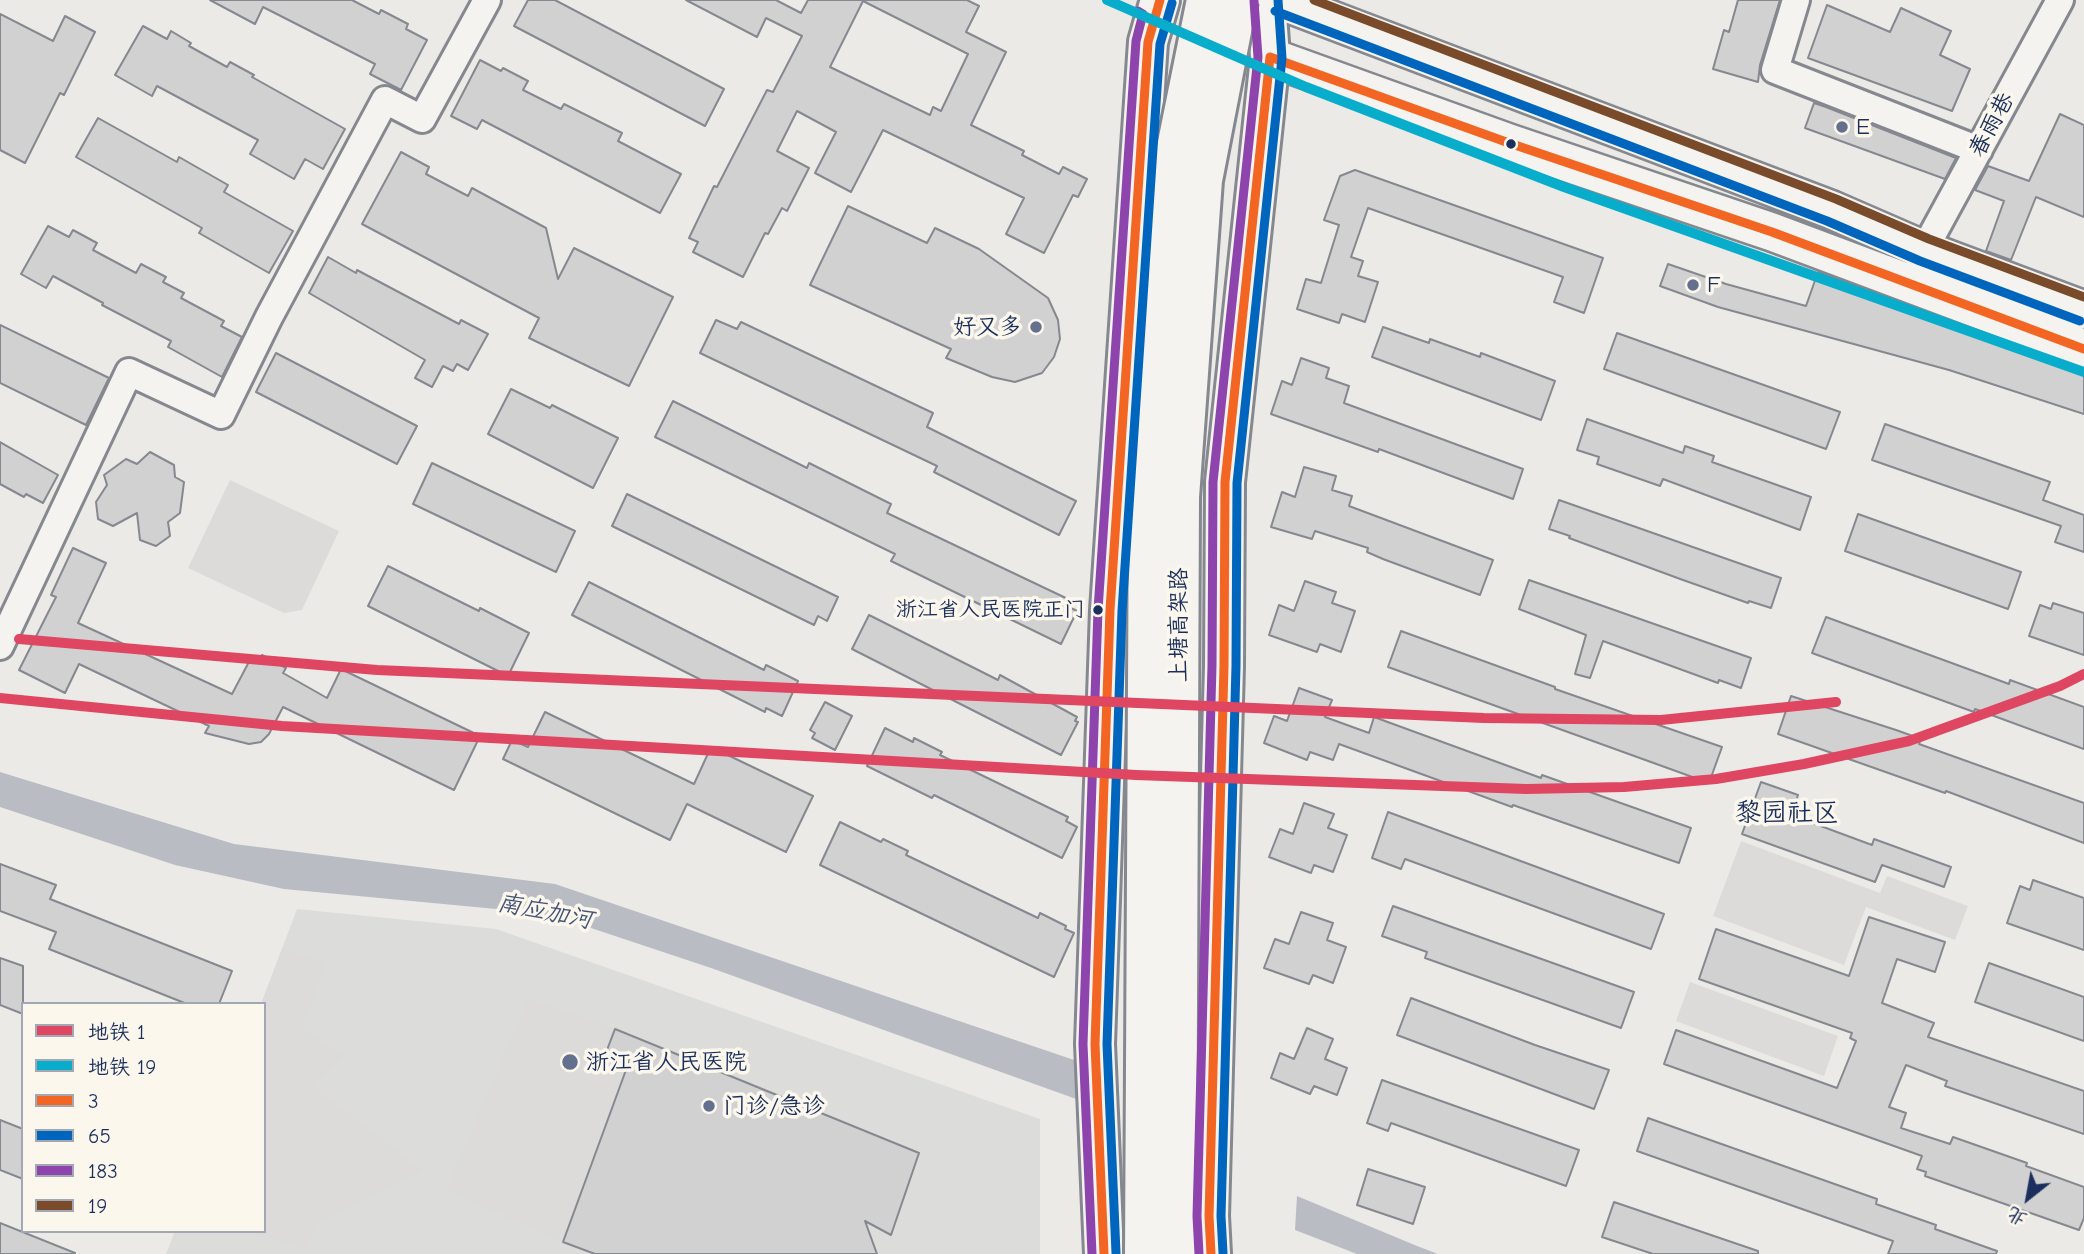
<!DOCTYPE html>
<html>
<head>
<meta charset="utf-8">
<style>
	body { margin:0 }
	#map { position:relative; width:2084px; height:1254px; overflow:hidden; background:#eceae6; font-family:"Comic Neue","LXGW WenKai TC",sans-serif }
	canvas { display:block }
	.legend { position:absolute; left:21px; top:1002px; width:245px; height:231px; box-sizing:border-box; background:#fbf7ec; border:2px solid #a1a7b3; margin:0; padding:9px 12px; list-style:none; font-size:21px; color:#1b2f5e }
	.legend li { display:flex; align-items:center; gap:14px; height:35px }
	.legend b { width:35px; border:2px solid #a1a7b3 }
	.north { position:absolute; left:1993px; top:1163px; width:70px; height:70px; -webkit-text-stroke:5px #fbf7ec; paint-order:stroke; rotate:211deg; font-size:19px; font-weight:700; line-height:28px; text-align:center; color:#1b2f5e }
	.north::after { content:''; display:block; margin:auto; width:24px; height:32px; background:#1b2f5e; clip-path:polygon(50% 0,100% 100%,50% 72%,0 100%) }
</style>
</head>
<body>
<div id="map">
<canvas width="2084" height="1254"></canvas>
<ul class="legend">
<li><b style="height:9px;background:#df4661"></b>地铁 1</li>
<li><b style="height:9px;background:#08adcb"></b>地铁 19</li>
<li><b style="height:9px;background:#f26522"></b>3</li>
<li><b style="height:9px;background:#0065bd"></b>65</li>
<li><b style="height:9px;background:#8e44ad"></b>183</li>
<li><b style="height:9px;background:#7a4b2a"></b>19</li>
</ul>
<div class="north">北</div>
</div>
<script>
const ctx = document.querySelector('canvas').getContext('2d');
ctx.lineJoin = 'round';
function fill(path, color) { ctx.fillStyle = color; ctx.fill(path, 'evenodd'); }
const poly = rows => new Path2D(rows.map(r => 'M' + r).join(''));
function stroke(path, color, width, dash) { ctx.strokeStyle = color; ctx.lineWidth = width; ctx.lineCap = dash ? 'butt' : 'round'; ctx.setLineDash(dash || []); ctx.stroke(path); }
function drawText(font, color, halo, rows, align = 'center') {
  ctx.font = font + ' "Comic Neue","LXGW WenKai TC",sans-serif'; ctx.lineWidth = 7; ctx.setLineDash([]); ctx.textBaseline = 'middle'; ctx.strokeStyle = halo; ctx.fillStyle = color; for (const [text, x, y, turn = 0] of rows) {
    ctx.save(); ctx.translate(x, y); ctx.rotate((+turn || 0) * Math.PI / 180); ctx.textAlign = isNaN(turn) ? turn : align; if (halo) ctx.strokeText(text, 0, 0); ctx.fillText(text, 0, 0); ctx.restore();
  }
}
const built = poly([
	[297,909,496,929,1040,1119,1040,1254,166,1254,175,1231,264,1231,264,1004,261,1004]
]);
const green = poly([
	[230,480,339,531,302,610,284,613,188,568],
	[1741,841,1880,893,1887,876,1968,906,1955,940,1866,907,1844,965,1713,916],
	[282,949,327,963,301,1028,345,1055,313,1087,423,1171,318,1221,307,1250,253,1231,264,1231,264,1004,261,1004],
	[1690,982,1838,1036,1824,1076,1676,1021],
	[529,998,615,1029,607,1050,630,1059,563,1242,446,1190]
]);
const water = poly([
	[0,772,234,844,555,884,1080,1062,1079,1100,711,968,576,923,507,910,284,889,175,865,0,807],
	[1297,1196,1417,1246,1438,1254,1357,1254,1295,1230]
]);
const building = poly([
	[210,0,352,0,379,14,381,10,408,24,406,29,427,40,401,90,370,74,375,64,263,7,255,24,210,0],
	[528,0,555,0,724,89,705,126,514,26,528,0],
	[686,0,776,0,801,13,808,0,967,0,979,6,966,32,1006,52,971,125,1024,151,1022,155,1059,174,1063,167,1087,179,1078,197,1073,195,1044,253,1006,234,1024,198,883,130,851,192,815,173,836,132,797,111,777,151,809,168,787,211,782,208,768,234,765,233,743,277,693,252,698,242,689,238,714,186,717,187,767,90,773,92,802,36,766,18,757,37,686,0],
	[863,1,968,54,941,111,933,107,930,115,830,67,863,1],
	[1738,0,1780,0,1760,65,1758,82,1713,69,1724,30,1729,32,1738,0],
	[1827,5,1890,32,1901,8,1951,31,1940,55,1970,69,1952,111,1808,58,1827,5],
	[0,14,53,41,65,16,95,32,64,95,60,93,25,163,0,150,0,14],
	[143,26,167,39,171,31,191,43,189,46,227,67,230,62,254,75,252,77,345,129,323,169,305,159,294,179,250,154,258,140,157,86,152,96,115,75,143,26],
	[480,60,501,71,503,68,528,81,523,90,561,109,564,104,622,133,618,141,681,174,660,213,482,120,477,129,451,116,480,60],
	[1814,103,1826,107,1956,158,1945,179,1805,128,1814,103],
	[2060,114,2084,125,2084,217,2036,197,2011,260,1986,251,2004,201,1975,190,1988,166,2029,181,2060,114],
	[98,118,177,162,179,157,228,185,224,192,293,231,269,273,199,233,202,228,76,157,98,118],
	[401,152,429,167,426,174,468,196,472,188,546,228,558,279,574,248,673,297,629,386,529,338,539,318,362,224,401,152],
	[1355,170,1603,258,1584,313,1554,302,1563,277,1368,208,1351,257,1363,261,1358,276,1378,282,1365,322,1342,314,1339,323,1297,309,1306,279,1321,283,1339,225,1324,220,1340,176,1355,170],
	[848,206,927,243,935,228,979,249,1048,298,1058,320,1060,339,1054,357,1042,373,1015,382,992,377,946,358,951,349,810,285,848,206],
	[48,226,69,237,73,230,97,243,93,250,136,273,141,264,166,277,163,282,184,293,181,298,224,321,221,326,242,337,222,377,168,347,171,341,102,305,103,303,53,276,46,288,21,274,48,226],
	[328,257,356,273,357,270,459,324,461,320,488,334,468,370,457,364,453,371,443,366,432,387,415,378,425,360,309,293,328,257],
	[1668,264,1726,284,1806,306,1818,272,2077,369,2084,369,2084,414,1949,370,1718,307,1660,286,1668,264],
	[716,320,737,329,741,322,933,413,927,427,1076,501,1059,535,934,472,937,466,700,353,716,320],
	[0,325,109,378,86,425,0,383,0,325],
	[1383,327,1429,343,1430,339,1480,357,1481,353,1555,381,1541,420,1372,357,1383,327],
	[1617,333,1840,412,1826,449,1604,369,1617,333],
	[276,353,417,426,397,464,256,392,276,353],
	[1301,358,1329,368,1326,378,1349,386,1344,403,1523,469,1513,499,1379,449,1378,452,1271,414,1282,381,1292,385,1301,358],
	[511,389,550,408,552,405,618,438,593,488,488,434,511,389],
	[673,401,807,468,809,463,891,504,887,513,1070,600,1067,606,1077,611,1061,644,891,561,895,554,655,437,673,401],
	[1587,419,1683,453,1685,446,1714,456,1712,462,1811,497,1800,530,1663,479,1660,486,1597,464,1599,457,1577,450,1587,419],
	[1885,424,2050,482,2043,500,2084,515,2084,552,2055,542,2061,526,1872,460,1885,424],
	[0,442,58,475,43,503,26,494,24,497,0,484,0,442],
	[150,452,174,465,175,477,184,482,180,513,168,522,170,536,156,546,140,540,137,513,113,526,98,519,96,502,107,485,104,475,126,459,137,464,150,452],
	[432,463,575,531,556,572,413,504,432,463],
	[1304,467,1336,476,1332,490,1352,496,1349,506,1493,560,1480,595,1383,559,1367,552,1368,548,1315,531,1312,539,1271,527,1282,492,1295,497,1304,467],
	[627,494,838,597,827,621,818,616,814,625,612,526,627,494],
	[1559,500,1781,578,1771,608,1749,601,1748,603,1683,580,1569,538,1570,536,1549,529,1559,500],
	[1858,514,2021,572,2008,609,1845,551,1858,514],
	[73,548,106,563,78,623,232,694,251,658,259,662,262,655,286,668,283,673,327,698,341,669,480,736,454,790,283,707,269,734,261,742,249,744,205,733,209,726,79,664,65,693,19,670,56,597,51,595,73,548],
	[388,566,479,611,480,608,529,633,508,676,368,606,388,566],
	[1529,580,1751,658,1741,688,1719,680,1718,683,1603,641,1590,678,1575,674,1586,635,1519,609,1529,580],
	[1305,581,1336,592,1332,603,1355,611,1341,652,1320,644,1317,652,1269,635,1279,605,1294,611,1305,581],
	[589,582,764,670,766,665,798,681,782,716,766,708,765,712,572,615,589,582],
	[2053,603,2084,613,2084,655,2029,636,2040,605,2051,609,2053,603],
	[869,615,998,680,1000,675,1077,717,1075,721,1078,722,1061,755,852,649,869,615],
	[1826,617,2009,684,2010,680,2084,707,2084,749,1975,709,1974,712,1812,653,1826,617],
	[1401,631,1555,687,1555,689,1722,747,1709,783,1388,667,1401,631],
	[1299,688,1332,700,1325,717,1369,733,1374,717,1541,778,1542,775,1691,828,1679,863,1513,805,1512,807,1339,744,1333,760,1310,752,1307,760,1264,743,1274,716,1287,721,1299,688],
	[1791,696,1896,730,1921,739,1919,744,2084,803,2084,843,1946,791,1945,793,1778,734,1791,696],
	[825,702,852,716,835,750,812,738,815,733,810,730,825,702],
	[545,712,694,784,711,747,813,796,786,852,687,804,670,840,503,759,512,740,528,747,545,712],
	[885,728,913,742,914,738,942,752,940,755,1068,817,1066,821,1077,827,1062,858,934,795,932,798,867,766,885,728],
	[1761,782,1798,795,1791,815,1872,845,1874,839,1951,867,1944,887,1882,865,1875,882,1742,834,1761,782],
	[1304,803,1334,814,1328,828,1347,835,1333,872,1314,865,1311,873,1269,857,1280,829,1293,834,1304,803],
	[1388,812,1664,914,1651,949,1405,859,1401,869,1372,858,1388,812],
	[840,822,881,842,883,839,908,851,906,855,1038,918,1040,913,1066,926,1065,929,1074,933,1054,977,820,865,840,822],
	[0,864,56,885,50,899,232,971,219,1004,187,1004,49,949,56,932,0,911,0,864],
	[2033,880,2084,898,2084,950,2007,923,2020,886,2030,890,2033,880],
	[1393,906,1634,992,1621,1028,1425,958,1427,952,1382,936,1393,906],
	[1301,912,1333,923,1327,940,1346,947,1333,983,1313,975,1309,984,1264,968,1275,939,1289,944,1301,912],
	[1869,917,1945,942,1935,972,1897,959,1882,1003,1934,1023,1928,1037,2084,1091,2084,1134,1945,1086,1947,1081,1906,1065,1889,1107,1906,1113,1901,1128,1950,1144,1953,1137,2027,1163,2026,1166,2084,1187,2084,1218,2079,1230,1925,1176,1926,1172,1917,1169,1922,1156,1664,1064,1676,1030,1837,1088,1856,1041,1850,1038,1852,1033,1699,979,1716,929,1849,976,1869,917],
	[0,958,23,966,23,1014,0,1005,0,958],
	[1989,963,2084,997,2084,1041,1975,1002,1989,963],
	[1411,998,1535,1045,1609,1070,1594,1109,1397,1035,1411,998],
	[1307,1028,1333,1039,1325,1059,1347,1068,1337,1095,1314,1086,1310,1094,1271,1078,1280,1053,1294,1059,1307,1028],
	[615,1029,919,1153,891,1235,865,1221,877,1254,595,1254,563,1242,630,1059,607,1050,615,1029],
	[1382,1080,1579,1150,1566,1186,1391,1123,1388,1131,1367,1123,1382,1080],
	[1648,1118,1877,1199,1876,1204,1936,1225,1935,1229,1997,1251,1996,1254,1888,1254,1893,1241,1637,1151,1648,1118],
	[0,1120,23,1129,23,1179,0,1170,0,1120],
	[1368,1169,1425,1187,1413,1224,1357,1205,1368,1169],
	[1614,1202,1758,1251,1758,1254,1653,1254,1602,1237,1614,1202],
	[0,1223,75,1253,75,1254,0,1254,0,1223]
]);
const street = poly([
	[1796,0,1775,70,1979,150],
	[1924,250,2060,0],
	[0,646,129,372,221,415,269,317,385,100,422,119,487,0]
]);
const secondary = poly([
	[1279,0,1832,210,1924,250,2084,310],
	[1270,57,1509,143,1772,232,2084,349]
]);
const primary = poly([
	[1104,1254,1095,1044,1110,610,1148,42,1160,0],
	[1211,1254,1209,1216,1224,666,1225,482,1270,57,1266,0]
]);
const highwayBridge = poly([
	[1144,1254,1148,495,1173,163,1206,0],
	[1177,1254,1180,497,1203,180,1238,0]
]);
const bus1 = poly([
	[1270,57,1509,143,1772,232,2084,349],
	[1104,1254,1095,1044,1110,610,1148,42,1160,0],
	[1211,1254,1209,1216,1224,666,1225,482,1270,57]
]);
const bus2 = poly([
	[1275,11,1827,221,1920,261,2080,321],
	[1116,1253,1107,1044,1122,611,1160,44,1172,3],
	[1223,1253,1221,1216,1236,666,1237,483,1282,58,1278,0]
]);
const bus3 = poly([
	[1092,1254,1083,1044,1098,610,1136,41,1143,14,1138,11],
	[1199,1254,1197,1216,1212,666,1213,482,1258,57,1254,1]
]);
const bus4 = poly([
	[1314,0,1836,199,1929,239,2084,297]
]);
const metro1 = poly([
	[19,639,377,670,1484,718,1661,720,1836,702],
	[0,698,282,726,1136,775,1526,789,1624,787,1716,779,1804,764,1909,741,2060,686,2084,674]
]);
const metro2 = poly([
	[1107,0,1306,87,1564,187,2084,372]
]);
const markers = [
	[1842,127,7,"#64708e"],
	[1511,144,6,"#1b2f5e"],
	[1693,285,7,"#64708e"],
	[1036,327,7,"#64708e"],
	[1098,610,6,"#1b2f5e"],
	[570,1062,9,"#64708e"],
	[709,1106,7,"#64708e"]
];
const busNames = [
	["浙江省人民医院正门",1085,610]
];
const streetNames = [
	["春雨巷",1992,125,-62],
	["上塘高架路",1179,625,-90]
];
const poiNames = [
	["E",1856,127],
	["F",1707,285],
	["好又多",1022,327,"right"],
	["浙江省人民医院",586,1062],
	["门诊/急诊",723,1106]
];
const waterNames = [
	["南应加河",545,912,11]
];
const quarterNames = [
	["黎园社区",1787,814]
];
fill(built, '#dcdcda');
fill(green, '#dcdbd9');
fill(water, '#b9bcc3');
fill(building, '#d2d1d1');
stroke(building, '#85888f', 2);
stroke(street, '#85888f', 32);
stroke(secondary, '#85888f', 42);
stroke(primary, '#85888f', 44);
stroke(street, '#f4f3ef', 26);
stroke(secondary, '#f4f3ef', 37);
stroke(primary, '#f4f3ef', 38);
stroke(highwayBridge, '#85888f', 44, []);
stroke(highwayBridge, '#f4f3ef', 38);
stroke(bus1, '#f26522', 9);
stroke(bus2, '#0065bd', 9);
stroke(bus3, '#8e44ad', 9);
stroke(bus4, '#7a4b2a', 9);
stroke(metro1, '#df4661', 10);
stroke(metro2, '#08adcb', 10);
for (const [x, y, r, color] of markers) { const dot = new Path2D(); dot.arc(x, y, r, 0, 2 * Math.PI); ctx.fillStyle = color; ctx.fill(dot); stroke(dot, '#fbf7ec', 2.5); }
drawText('21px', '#1b2f5e', '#fbf7ec', busNames, 'right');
drawText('23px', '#1b2f5e', '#fbf7ec', streetNames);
drawText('23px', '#1b2f5e', '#fbf7ec', poiNames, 'left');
drawText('italic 24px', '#445378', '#fbf7ec', waterNames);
drawText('26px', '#1b2f5e', '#fbf7ec', quarterNames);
</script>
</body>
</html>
